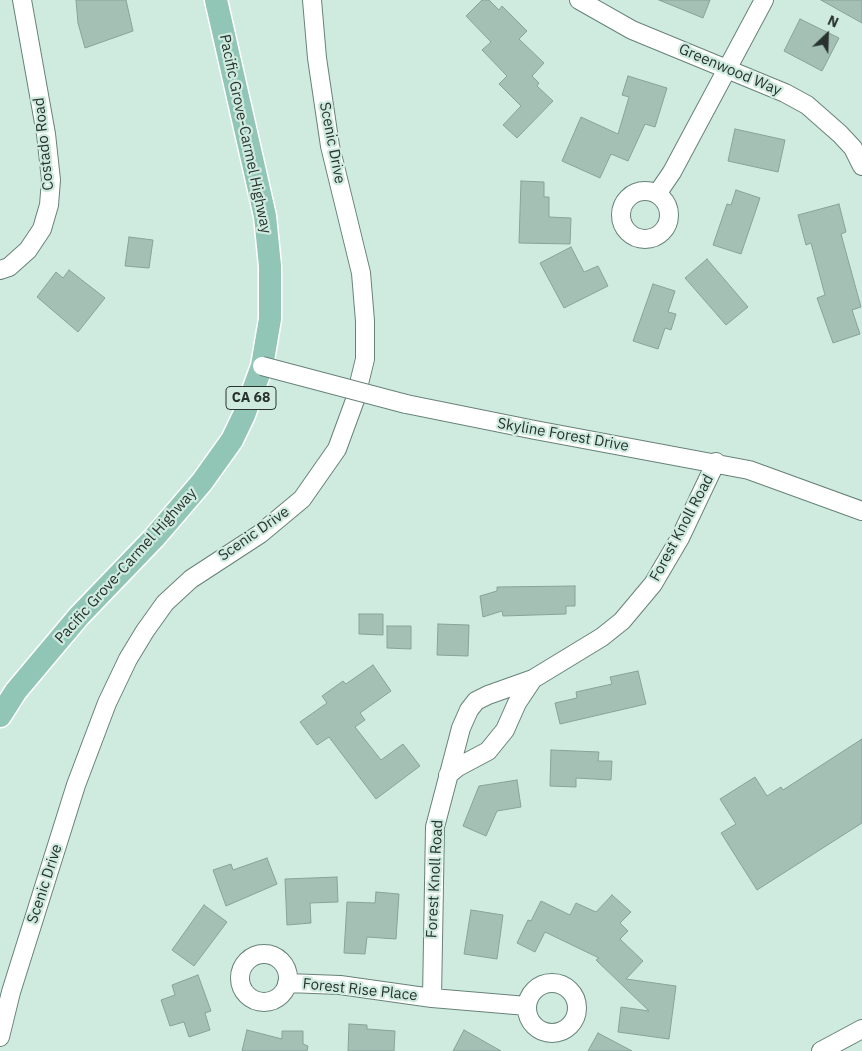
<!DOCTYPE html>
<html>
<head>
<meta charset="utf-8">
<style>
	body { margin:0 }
	#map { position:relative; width:862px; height:1051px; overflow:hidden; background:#cfebe0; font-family:"IBM Plex Sans",sans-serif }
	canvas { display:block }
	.north { position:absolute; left:802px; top:10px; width:50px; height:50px; -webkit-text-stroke:4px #cfebe0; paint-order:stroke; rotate:24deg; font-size:14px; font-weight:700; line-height:20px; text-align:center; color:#28332f }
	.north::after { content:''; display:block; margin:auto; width:18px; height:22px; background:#28332f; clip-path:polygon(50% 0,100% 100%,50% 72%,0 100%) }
</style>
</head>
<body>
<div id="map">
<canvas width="862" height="1051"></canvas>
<div class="north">N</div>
</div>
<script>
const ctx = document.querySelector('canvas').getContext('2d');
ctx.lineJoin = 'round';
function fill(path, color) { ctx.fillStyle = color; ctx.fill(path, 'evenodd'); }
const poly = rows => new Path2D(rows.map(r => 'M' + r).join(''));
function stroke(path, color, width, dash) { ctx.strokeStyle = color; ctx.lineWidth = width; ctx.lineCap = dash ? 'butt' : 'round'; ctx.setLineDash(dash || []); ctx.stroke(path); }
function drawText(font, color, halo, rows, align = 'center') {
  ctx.font = font + ' "IBM Plex Sans",sans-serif'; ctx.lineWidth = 4.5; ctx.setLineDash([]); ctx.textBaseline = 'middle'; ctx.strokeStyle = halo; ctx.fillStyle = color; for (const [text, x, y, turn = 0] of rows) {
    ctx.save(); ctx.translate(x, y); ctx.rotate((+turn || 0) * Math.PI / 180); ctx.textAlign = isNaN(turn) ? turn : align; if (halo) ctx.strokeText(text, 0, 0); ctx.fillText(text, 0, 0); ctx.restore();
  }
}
const building = poly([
	[76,0,126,0,133,31,85,48,78,23,76,0],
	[482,0,489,0,499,10,502,6,527,31,519,39,544,63,532,76,539,83,537,86,553,101,517,138,503,125,521,106,499,84,507,76,482,50,491,42,466,16,482,0],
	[659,0,710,0,703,18,659,0],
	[821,0,862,0,862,23,844,13,821,0],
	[800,19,839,38,822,71,784,51,800,19],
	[628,76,667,88,655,127,645,124,628,161,611,154,600,178,562,161,581,117,618,134,629,97,622,95,628,76],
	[735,129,785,140,778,172,728,161,735,129],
	[521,181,544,182,544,197,549,197,549,217,571,218,570,244,519,243,521,181],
	[736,190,760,198,741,254,713,245,727,204,731,205,736,190],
	[839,204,846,232,841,234,861,307,852,310,860,334,833,343,817,298,825,295,811,243,806,245,798,215,839,204],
	[129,237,153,240,149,268,125,266,129,237],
	[571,247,584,272,598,266,608,286,564,308,540,263,571,247],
	[707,259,748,307,726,325,685,278,707,259],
	[69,270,105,298,78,332,37,297,56,272,63,278,69,270],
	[653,284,675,291,668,312,676,314,671,330,665,328,658,349,633,341,653,284],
	[575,586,575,606,566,606,566,614,503,616,502,611,483,617,480,596,497,591,497,587,575,586],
	[359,614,383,614,383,635,359,634,359,614],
	[438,624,469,625,468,656,437,655,438,624],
	[387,626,411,626,411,649,387,648,387,626],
	[373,665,391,691,360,713,365,720,355,727,381,760,403,744,420,766,376,799,329,737,317,745,300,722,327,703,322,696,343,681,346,684,373,665],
	[638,671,646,704,560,724,555,703,577,698,576,692,612,684,610,677,638,671],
	[862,739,862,823,757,890,721,833,736,824,720,799,755,777,767,796,781,787,783,790,862,739],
	[551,750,599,752,598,761,612,761,611,780,576,778,576,787,550,786,551,750],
	[517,780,521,807,497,811,486,836,463,826,479,786,517,780],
	[267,858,277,884,226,906,213,870,231,864,233,870,267,858],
	[337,877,338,902,310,903,311,923,287,925,285,879,337,877],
	[376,892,399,894,396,939,367,937,365,954,344,953,347,902,375,903,376,892],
	[612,895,631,912,620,923,628,931,620,939,643,961,626,979,676,986,669,1039,618,1032,621,1007,649,1011,596,960,599,958,545,932,535,952,517,943,528,920,531,921,541,901,570,915,576,903,596,912,612,895],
	[204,905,227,922,194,966,172,950,204,905],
	[471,910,503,915,497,959,464,954,471,910],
	[198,975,211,1011,205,1013,210,1030,189,1037,184,1022,170,1026,161,1000,175,995,172,985,198,975],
	[349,1024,367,1025,367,1029,395,1031,394,1051,348,1051,349,1024],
	[247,1030,282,1039,282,1031,303,1031,303,1044,308,1046,307,1051,242,1051,247,1030],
	[464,1030,501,1051,453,1051,464,1030],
	[598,1033,632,1051,588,1051,598,1033]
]);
const minor = poly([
	[579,0,632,30,785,93,807,105,840,134,853,148,862,166],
	'621 215a24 24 0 1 1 48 0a24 24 0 1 1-48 0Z',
	[657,194,672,172,764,0],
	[0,270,9,267,28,250,42,229,49,205,51,180,46,134,22,0],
	[406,404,535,430,749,470,862,511],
	[448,775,458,767,488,751,505,730,517,703,533,679],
	'240 978a24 24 0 1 1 48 0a24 24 0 1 1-48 0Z',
	[287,983,340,985,432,998,527,1006],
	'527 1008a25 25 0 1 1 50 0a25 25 0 1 1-50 0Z',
	[432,998,435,827,461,728,469,710,476,701,488,695,533,679,602,637,622,621,653,584,680,538,716,462],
	[0,1037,11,992,76,785,107,703,128,659,145,631,165,603,191,579,260,534,302,499,337,449,355,400,365,359,365,321,361,273,330,146,317,58,312,0],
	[821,1051,862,1029]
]);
const major = poly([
	[0,716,16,691,79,616,154,538,202,482,232,440,244,415,262,366,270,319,270,266,265,216,216,0]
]);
const minorBridge = poly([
	[262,366,406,404]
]);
const shields = [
	[251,398,50]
];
const shieldNames = [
	["CA 68",251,398]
];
const streetNames = [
	["Greenwood Way",730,70,23],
	["Pacific Grove-Carmel Highway",245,134,78],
	["Scenic Drive",332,143,79],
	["Costado Road",44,144,-96],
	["Skyline Forest Drive",563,435,10],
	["Forest Knoll Road",682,528,-62],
	["Scenic Drive",254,534,-35],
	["Pacific Grove-Carmel Highway",126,566,-48],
	["Forest Knoll Road",435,879,-87],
	["Scenic Drive",45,884,-72],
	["Forest Rise Place",360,990,6]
];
fill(building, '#a4c0b5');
stroke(building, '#88a298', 1);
stroke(minor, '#688279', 20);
stroke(major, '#fff', 25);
stroke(minor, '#fff', 18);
stroke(major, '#91c5b5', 22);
stroke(minorBridge, '#688279', 20, []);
stroke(minorBridge, '#fff', 18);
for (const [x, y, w] of shields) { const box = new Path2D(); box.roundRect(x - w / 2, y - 11.5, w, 23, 4); ctx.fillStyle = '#cfebe0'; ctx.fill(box); stroke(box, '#28332f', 1); }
drawText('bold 14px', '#28332f', null, shieldNames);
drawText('15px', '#28332f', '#cfebe0', streetNames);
</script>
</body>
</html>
